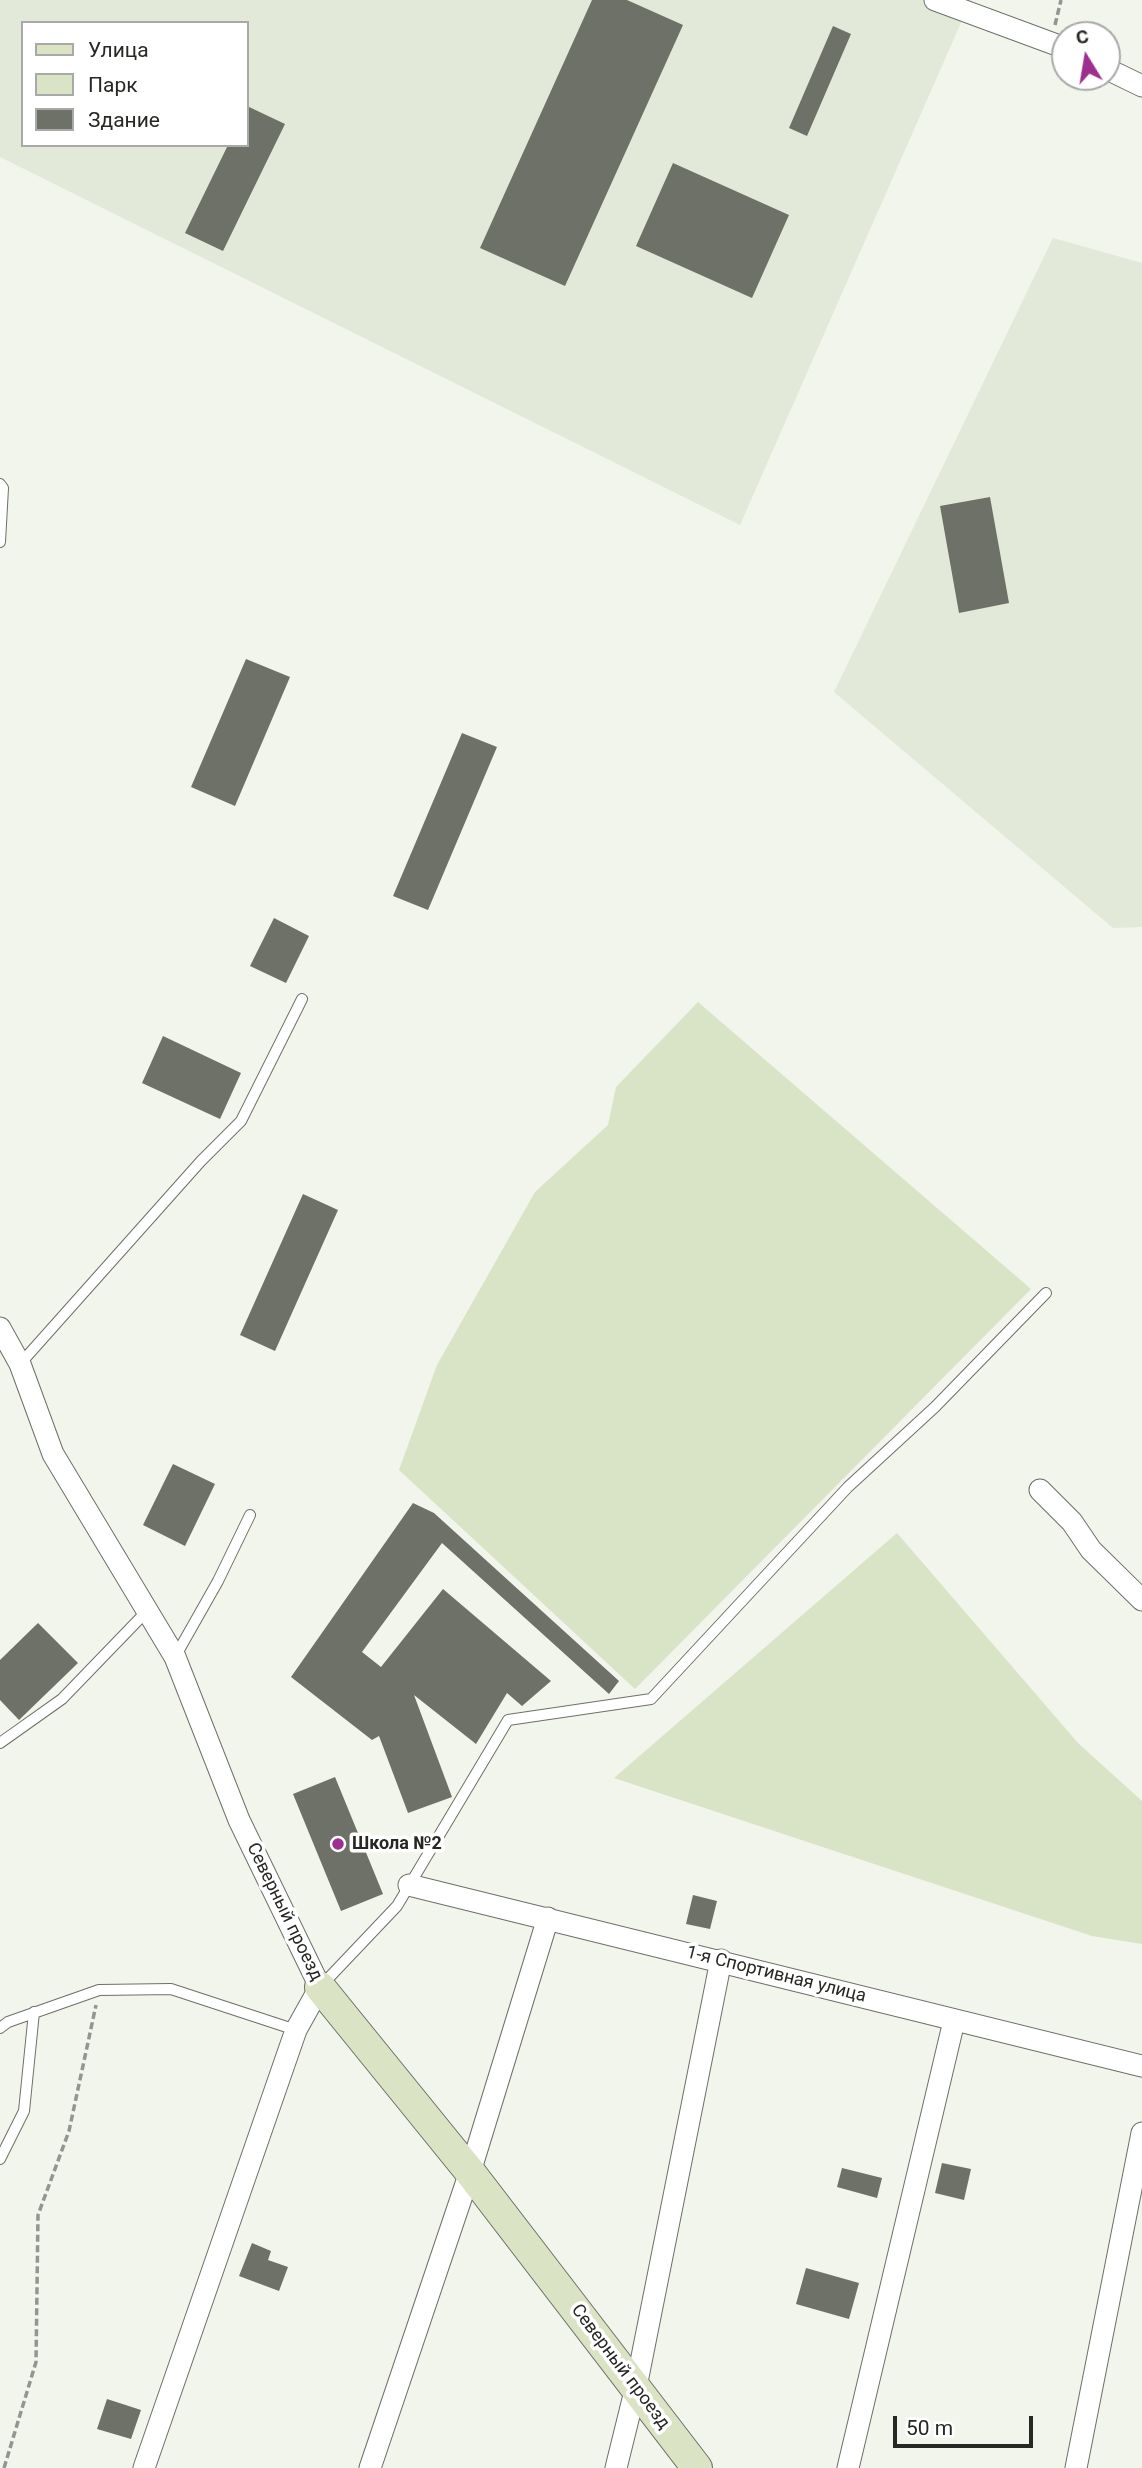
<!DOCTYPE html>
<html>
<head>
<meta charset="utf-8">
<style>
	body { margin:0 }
	#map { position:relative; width:1142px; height:2468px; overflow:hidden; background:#f1f5eb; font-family:Roboto,sans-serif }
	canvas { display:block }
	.legend { position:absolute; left:21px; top:21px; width:228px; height:126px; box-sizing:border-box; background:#fff; border:2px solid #a9a9a7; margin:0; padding:9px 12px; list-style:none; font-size:21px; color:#272824 }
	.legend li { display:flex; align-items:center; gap:14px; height:35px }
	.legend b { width:35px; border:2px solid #a9a9a7 }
	.north { position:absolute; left:1051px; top:21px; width:70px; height:70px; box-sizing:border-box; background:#fff; border:2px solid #a9a9a7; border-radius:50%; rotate:349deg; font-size:19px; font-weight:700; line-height:28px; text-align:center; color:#272824 }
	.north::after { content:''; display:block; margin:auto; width:24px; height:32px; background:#9e2f8e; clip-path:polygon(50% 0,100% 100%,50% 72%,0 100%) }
	.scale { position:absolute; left:893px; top:2416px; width:140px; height:32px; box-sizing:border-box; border:4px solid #272824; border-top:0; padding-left:9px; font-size:21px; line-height:24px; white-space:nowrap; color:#272824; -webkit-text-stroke:5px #fff; paint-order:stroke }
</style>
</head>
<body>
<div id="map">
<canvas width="1142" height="2468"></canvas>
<ul class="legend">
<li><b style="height:9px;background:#dae3c4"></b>Улица</li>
<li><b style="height:19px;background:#d8e4c5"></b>Парк</li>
<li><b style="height:19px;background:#6d7168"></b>Здание</li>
</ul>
<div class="north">С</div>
<div class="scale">50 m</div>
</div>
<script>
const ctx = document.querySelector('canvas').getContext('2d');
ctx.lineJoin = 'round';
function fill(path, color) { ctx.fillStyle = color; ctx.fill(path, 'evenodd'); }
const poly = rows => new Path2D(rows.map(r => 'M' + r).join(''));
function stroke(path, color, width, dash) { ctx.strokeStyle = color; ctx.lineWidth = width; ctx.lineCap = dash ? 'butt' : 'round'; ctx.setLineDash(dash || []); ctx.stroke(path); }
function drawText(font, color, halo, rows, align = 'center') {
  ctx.font = font + ' Roboto,sans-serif'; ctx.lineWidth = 7; ctx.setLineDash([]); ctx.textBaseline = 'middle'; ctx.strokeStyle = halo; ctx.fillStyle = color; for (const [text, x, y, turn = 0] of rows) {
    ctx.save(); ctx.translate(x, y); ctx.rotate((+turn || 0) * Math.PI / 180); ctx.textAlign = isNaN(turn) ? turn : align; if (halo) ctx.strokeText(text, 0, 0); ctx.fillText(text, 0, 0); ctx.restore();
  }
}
const built = poly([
	[0,0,971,0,740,525,0,157],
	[23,23,247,23,247,145,23,145],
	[1053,238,1142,263,1142,927,1113,928,834,692]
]);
const green = poly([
	[698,1002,1031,1289,635,1689,399,1470,437,1365,535,1192,608,1125,616,1087],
	[897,1533,1078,1743,1142,1801,1142,1944,1092,1936,614,1778]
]);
const building = poly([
	[592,0,627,0,683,25,565,286,480,248],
	[833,26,851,34,807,136,789,128],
	[247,106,285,124,223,251,185,233,228,145,247,145],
	[673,163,789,215,752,298,636,246],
	[990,497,1009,603,959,613,940,506],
	[246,659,290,677,235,806,191,787],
	[462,733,497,747,428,910,393,896],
	[274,918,309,936,286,983,250,966],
	[163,1036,241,1073,220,1119,142,1083],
	[303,1194,338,1210,275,1351,240,1335],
	[173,1464,215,1484,185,1546,143,1525],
	[413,1503,434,1513,619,1681,609,1694,442,1543,362,1652,381,1667,443,1589,551,1681,522,1706,507,1693,476,1744,414,1695,452,1797,408,1813,379,1736,372,1740,291,1677],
	[38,1623,78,1663,19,1720,0,1700,0,1660],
	[335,1777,383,1894,341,1911,293,1794],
	[693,1895,717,1901,710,1929,686,1924],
	[942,2163,971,2169,964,2200,935,2193],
	[842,2168,882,2178,877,2198,837,2187],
	[252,2243,271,2251,268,2260,288,2267,279,2291,239,2276],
	[806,2268,859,2283,849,2319,796,2304],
	[107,2399,141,2410,131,2439,97,2429]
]);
const path = poly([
	[1055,25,1061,0],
	[4,2468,36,2362,38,2215,69,2131,96,2005]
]);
const lane = poly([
	[0,484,3,488,0,542],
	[20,1364,201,1161,241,1121,302,999],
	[175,1657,218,1581,250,1515],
	[0,1743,62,1699,147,1611],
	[322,1985,397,1906,508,1720,651,1699,848,1487,935,1407,1046,1293],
	[0,2028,8,2022,99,1990,171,1989,296,2030],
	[0,2159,24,2111,34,2012]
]);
const street = poly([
	[935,0,1065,48],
	[1107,69,1142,86],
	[0,1328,20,1364,53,1454,175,1657,239,1820,320,1987,296,2030,144,2468],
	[1040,1490,1072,1522,1091,1550,1142,1600],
	[409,1885,1142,2066],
	[370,2468,470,2172,548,1918],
	[616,2468,636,2387,721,1960],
	[848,2468,954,2021],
	[1076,2468,1142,2133]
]);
const secondary = poly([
	[320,1987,470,2172,697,2468]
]);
const markers = [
	[338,1844,7,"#9e2f8e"]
];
const poiNames = [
	["Школа №2",352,1844]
];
const streetNames = [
	["Северный проезд",284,1912,64],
	["1-я Спортивная улица",776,1975,14],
	["Северный проезд",620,2367,53]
];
fill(built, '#e3e9d8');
fill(green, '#d8e4c5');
fill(building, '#6d7168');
stroke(lane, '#6d7068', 12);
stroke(street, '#6d7068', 23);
stroke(secondary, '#6d7068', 32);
stroke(path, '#93968f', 3.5, [7, 3.5]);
stroke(lane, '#fff', 10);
stroke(street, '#fff', 21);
stroke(secondary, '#dae3c4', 30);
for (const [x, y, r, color] of markers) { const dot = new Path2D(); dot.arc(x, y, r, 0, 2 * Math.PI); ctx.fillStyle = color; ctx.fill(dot); stroke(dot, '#fff', 2.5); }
drawText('bold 18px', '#272824', '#fff', poiNames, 'left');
drawText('18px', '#272824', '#fff', streetNames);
</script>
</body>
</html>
